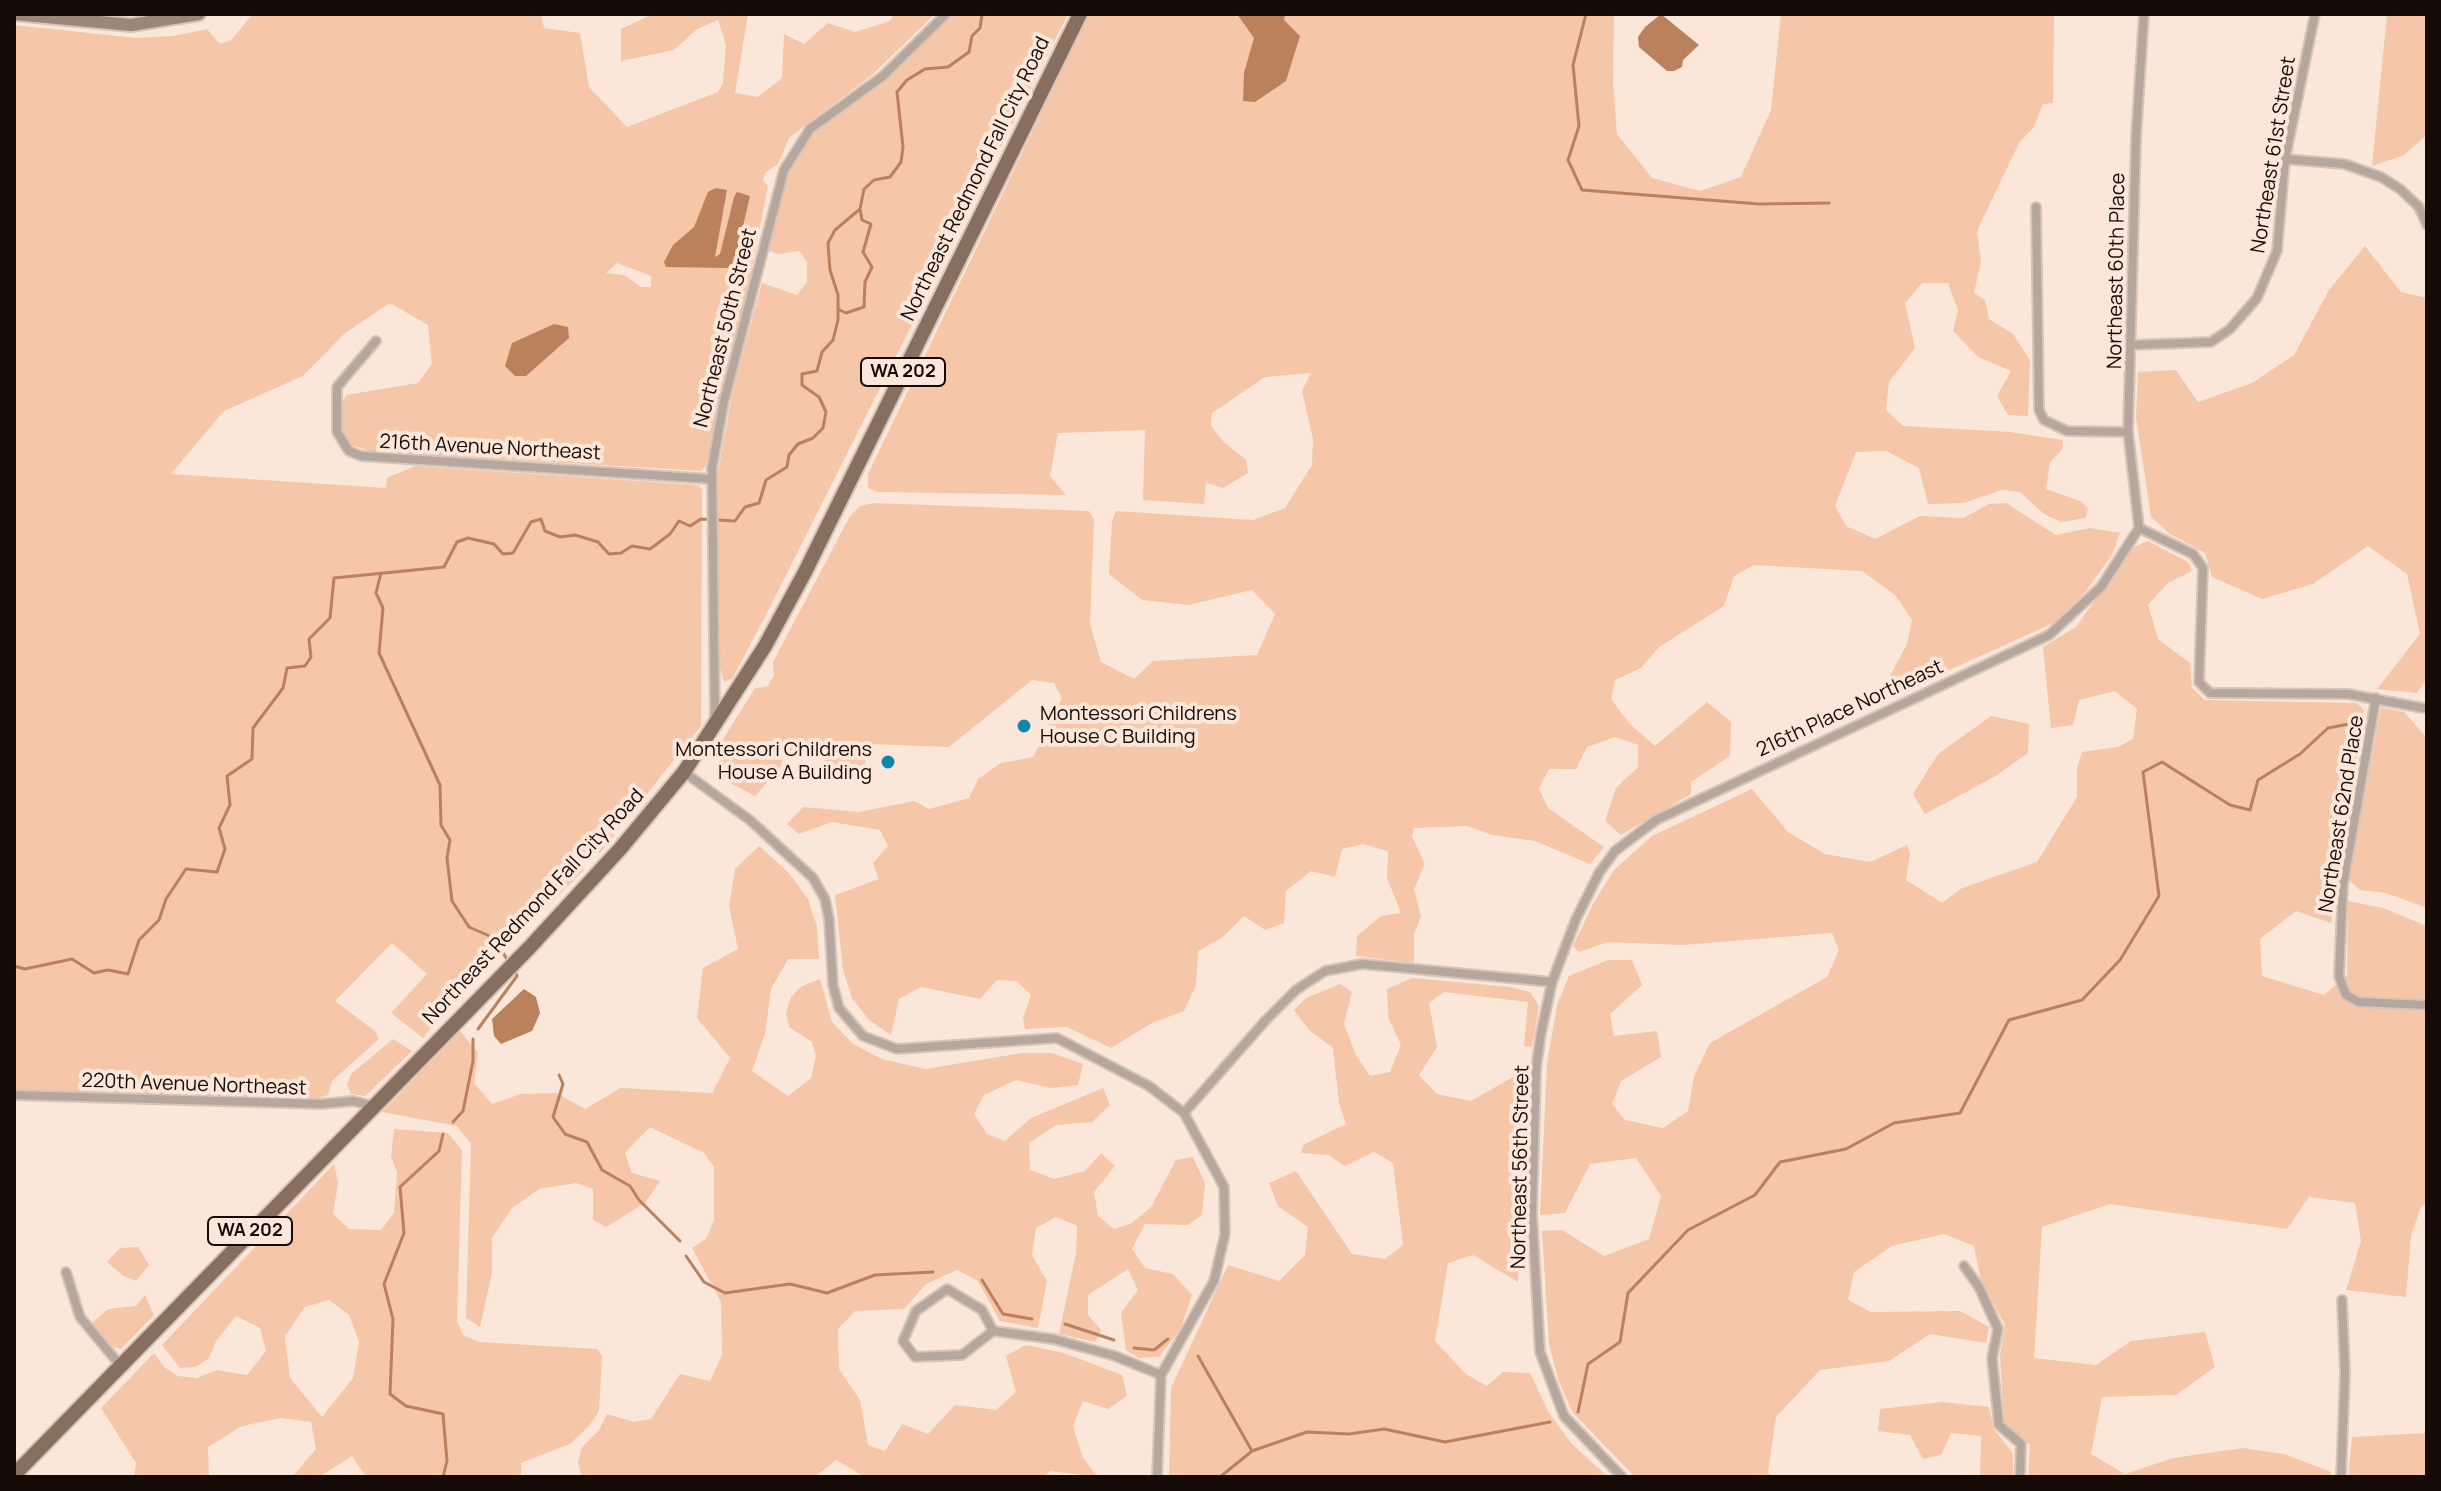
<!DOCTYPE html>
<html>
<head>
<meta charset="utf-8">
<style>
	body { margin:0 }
	#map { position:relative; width:2441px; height:1491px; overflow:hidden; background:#fbe7da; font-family:Manrope,sans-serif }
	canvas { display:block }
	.frame { position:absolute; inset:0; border:16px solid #150a05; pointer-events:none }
</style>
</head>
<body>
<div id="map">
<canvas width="2441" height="1491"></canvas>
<div class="frame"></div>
</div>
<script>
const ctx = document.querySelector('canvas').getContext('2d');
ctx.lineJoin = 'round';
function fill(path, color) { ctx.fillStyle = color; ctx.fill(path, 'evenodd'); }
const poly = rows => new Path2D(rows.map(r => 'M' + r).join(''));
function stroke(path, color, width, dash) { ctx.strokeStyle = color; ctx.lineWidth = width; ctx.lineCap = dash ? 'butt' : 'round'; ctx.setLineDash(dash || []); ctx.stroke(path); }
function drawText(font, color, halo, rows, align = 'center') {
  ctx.font = font + ' Manrope,sans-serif'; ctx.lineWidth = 8; ctx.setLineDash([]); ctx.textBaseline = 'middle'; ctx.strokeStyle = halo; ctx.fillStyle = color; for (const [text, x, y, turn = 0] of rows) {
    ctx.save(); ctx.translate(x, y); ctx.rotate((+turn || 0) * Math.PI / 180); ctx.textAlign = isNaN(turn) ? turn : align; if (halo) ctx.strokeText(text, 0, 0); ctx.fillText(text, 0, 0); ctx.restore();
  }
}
const green = poly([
	[253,14,541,14,544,28,580,33,589,87,627,127,718,92,723,83,726,45,718,20,697,29,674,50,621,61,621,29,653,14,748,14,735,93,758,97,782,78,784,34,804,44,828,23,855,32,890,21,894,14,935,14,872,75,789,138,778,164,765,173,763,180,768,186,748,287,706,466,701,471,369,451,352,445,343,433,341,405,346,395,418,383,432,364,428,325,390,303,344,334,303,376,224,411,171,474,386,488,387,478,415,466,699,485,702,490,701,726,600,853,587,850,580,860,584,870,460,993,423,1038,391,1013,427,974,392,943,335,1001,375,1031,379,1039,332,1081,328,1095,318,1098,14,1091,14,25,136,38,173,36,207,29,220,44,231,40],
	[617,263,651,276,651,287,641,287,624,275,606,273],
	[950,14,1068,14,767,613,732,679,724,682,719,664,717,477,733,389,762,283,797,295,807,282,807,262,799,251,779,254,767,251,789,170,804,144,820,128,914,53],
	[1089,14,1614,14,1613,84,1617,134,1652,178,1700,191,1741,177,1771,110,1781,14,2054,14,2053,103,2043,104,2034,127,2019,143,1977,231,1981,262,1974,293,1985,300,1989,319,2013,334,2030,360,2028,416,2008,415,1997,396,2011,371,1978,357,1953,331,1958,310,1948,283,1922,283,1905,303,1915,348,1889,382,1886,410,1903,426,2010,432,2063,440,2062,450,2050,462,2046,489,2080,501,2088,508,2086,518,2061,522,2044,514,2020,492,2002,490,1964,503,1928,504,1919,468,1886,451,1856,452,1835,506,1846,526,1875,539,1920,516,1963,518,1989,504,2006,503,2056,535,2090,528,2120,533,2112,555,2083,595,2056,622,1887,698,1884,687,1907,644,1912,620,1895,595,1862,571,1754,565,1734,576,1724,606,1659,647,1641,668,1615,680,1611,699,1629,723,1655,746,1707,702,1731,722,1730,756,1691,782,1691,794,1621,835,1605,821,1616,788,1638,767,1638,745,1615,737,1587,747,1576,769,1549,769,1539,789,1548,808,1604,847,1590,864,1535,841,1492,835,1467,826,1414,828,1412,836,1425,864,1414,889,1421,916,1414,934,1414,963,1356,956,1357,936,1381,916,1401,913,1387,878,1388,851,1363,844,1342,849,1335,877,1311,871,1286,891,1284,923,1265,930,1244,916,1223,937,1198,951,1196,985,1184,1011,1152,1023,1111,1048,1067,1027,1025,1029,1023,1018,1031,995,1016,981,997,980,980,999,921,987,899,999,891,1035,869,1020,852,998,843,970,835,895,879,879,873,863,888,846,880,830,832,822,799,834,787,824,803,807,859,812,914,801,929,809,969,798,978,779,1001,763,1033,757,1062,698,1054,683,1032,680,949,747,868,744,865,764,857,773,823,763,824,753,783,753,781,766,755,796,726,781,717,749,755,688,767,687,774,675,773,662,850,516,860,506,873,503,1089,511,1094,519,1090,624,1101,662,1134,679,1153,661,1257,655,1275,614,1252,590,1188,605,1142,600,1109,574,1112,521,1116,511,1253,520,1285,508,1312,465,1313,439,1302,391,1311,373,1265,377,1212,413,1211,426,1223,441,1246,460,1248,473,1223,488,1206,483,1204,504,1143,500,1145,430,1058,433,1050,476,1066,495,877,492,868,488,868,474],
	[2387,14,2427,14,2427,135,2404,155,2372,166],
	[2365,246,2401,292,2427,298,2427,678,2417,693,2377,689,2420,634,2407,574,2368,546,2313,584,2262,599,2212,577,2205,553,2170,534,2151,517,2136,417,2138,372,2176,370,2198,402,2252,383,2294,355,2329,290],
	[2148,541,2188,562,2192,571,2168,583,2148,605,2158,639,2190,663,2192,688,2205,700,2357,703,2364,710,2331,923,2296,911,2260,939,2262,976,2324,995,2347,975,2348,901,2383,908,2427,926,2427,1205,2421,1206,2411,1236,2406,1297,2346,1290,2361,1241,2355,1203,2309,1197,2287,1229,2110,1204,2042,1227,2034,1358,2096,1365,2131,1341,2205,1332,2215,1367,2176,1395,2102,1397,2091,1454,2125,1474,2173,1458,2243,1448,2284,1454,2331,1472,2331,1477,2028,1477,2030,1445,2004,1423,2000,1355,2005,1325,1981,1281,1974,1246,1944,1234,1892,1246,1854,1272,1848,1300,1871,1312,1960,1311,1989,1327,1986,1343,1930,1334,1889,1361,1820,1370,1776,1417,1768,1472,1772,1477,1635,1477,1573,1413,1559,1382,1549,1344,1542,1231,1562,1230,1604,1256,1649,1239,1661,1196,1636,1158,1590,1164,1565,1213,1540,1215,1547,1064,1557,1005,1569,976,1608,960,1632,960,1642,985,1610,1014,1614,1036,1657,1031,1661,1057,1621,1081,1612,1104,1625,1120,1663,1128,1688,1111,1694,1076,1710,1043,1827,977,1839,950,1832,933,1682,945,1608,942,1579,952,1573,946,1592,906,1614,870,1652,836,1752,789,1788,832,1825,854,1870,862,1907,845,1910,853,1906,880,1942,903,1962,888,2037,862,2077,797,2077,768,2082,752,2118,747,2133,739,2137,709,2115,691,2079,700,2073,725,2051,728,2043,647,2076,627,2132,548],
	[2381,707,2404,712,2427,738,2427,908,2386,893,2360,890,2349,880],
	[1991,716,2029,724,2028,753,1994,777,1925,814,1913,794,1938,754],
	[759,846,788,872,808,899,817,927,819,959,788,959,771,989,765,1034,752,1071,788,1096,811,1078,816,1056,812,1042,789,1027,786,1013,791,997,802,986,820,979,832,1022,853,1044,882,1059,925,1069,1022,1053,1052,1053,1083,1064,1078,1085,1051,1088,1016,1080,984,1095,974,1114,987,1134,1005,1141,1031,1118,1103,1088,1110,1105,1092,1122,1056,1125,1029,1143,1030,1170,1054,1179,1085,1171,1101,1153,1115,1166,1094,1192,1098,1216,1114,1229,1132,1223,1151,1207,1176,1160,1193,1157,1205,1183,1202,1215,1188,1225,1145,1224,1132,1249,1145,1268,1173,1274,1192,1295,1180,1330,1159,1357,1139,1358,1126,1350,1121,1313,1138,1290,1128,1269,1088,1295,1088,1315,1101,1330,1095,1342,1059,1334,1076,1253,1077,1226,1056,1217,1036,1228,1032,1255,1047,1281,1038,1328,1000,1321,978,1281,957,1270,926,1284,904,1309,855,1311,838,1329,839,1369,860,1400,868,1445,885,1451,902,1424,928,1434,955,1405,996,1410,1016,1392,1006,1356,1026,1345,1064,1353,1122,1375,1127,1396,1108,1409,1083,1401,1073,1426,1083,1458,1098,1477,1050,1471,1044,1477,865,1477,836,1460,815,1477,582,1477,578,1463,582,1447,599,1430,607,1414,634,1422,651,1419,680,1374,710,1381,722,1355,721,1302,692,1248,706,1239,714,1220,714,1167,704,1153,650,1127,625,1153,632,1173,660,1181,645,1203,606,1227,593,1220,593,1189,576,1183,539,1189,512,1208,492,1238,492,1273,480,1327,466,1318,471,1144,457,1126,382,1112,460,1031,478,1053,474,1083,492,1104,521,1094,556,1093,585,1109,621,1088,712,1093,730,1058,697,1018,703,968,738,949,729,906,735,869],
	[1412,978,1510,987,1530,992,1539,1006,1532,1047,1524,1046,1528,1002,1444,992,1429,1003,1437,1047,1419,1075,1437,1094,1471,1101,1513,1077,1529,1083,1518,1282,1473,1255,1448,1263,1435,1341,1466,1374,1487,1386,1503,1372,1530,1373,1549,1413,1571,1443,1608,1477,1169,1477,1171,1388,1228,1265,1279,1281,1305,1255,1308,1227,1278,1206,1269,1183,1296,1171,1352,1254,1385,1259,1403,1245,1393,1163,1374,1152,1345,1166,1328,1155,1301,1153,1303,1145,1346,1124,1339,1103,1333,1048,1309,1030,1294,1010,1306,998,1340,984,1352,992,1344,1024,1356,1055,1370,1076,1390,1072,1401,1045,1388,1017,1387,989],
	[393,1039,412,1051,365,1096,351,1094,347,1085,351,1074],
	[394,1129,448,1133,462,1150,457,1321,463,1335,479,1342,597,1349,602,1356,599,1411,589,1426,570,1444,521,1463,521,1477,366,1477,352,1456,319,1477,292,1477,316,1449,311,1422,281,1418,242,1426,208,1447,209,1477,134,1477,136,1463,101,1408,154,1353,164,1367,178,1376,197,1378,217,1370,247,1375,266,1351,260,1328,236,1316,216,1341,209,1358,196,1367,180,1368,162,1345,334,1164,338,1183,333,1214,349,1229,381,1230,394,1213,397,1172,391,1157],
	[329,1300,349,1315,359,1342,353,1378,322,1417,290,1378,285,1336,305,1307],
	[138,1247,149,1265,136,1281,122,1275,107,1262,120,1248],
	[145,1295,154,1315,121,1349,111,1346,92,1323,108,1309,136,1306],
	[1943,1402,1989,1407,1994,1429,2013,1454,2013,1477,1980,1477,1981,1436,1951,1433,1941,1455,1923,1459,1910,1435,1878,1431,1880,1409],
	[2427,1433,2427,1477,2348,1477,2352,1437]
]);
const water = poly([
	[1237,14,1285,14,1284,20,1300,36,1286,81,1255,102,1243,101,1244,73,1254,38],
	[1661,14,1699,45,1683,60,1682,67,1674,71,1667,71,1639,47,1638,37,1645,27],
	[716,188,727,190,715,257,720,254,734,197,737,192,750,196,734,265,728,268,666,267,664,262,673,245,694,227,708,192],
	[554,324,568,327,569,338,526,376,515,376,505,366,512,343],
	[524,989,536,997,540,1013,532,1031,501,1044,494,1036,492,1019]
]);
const stream = poly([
	[1586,14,1573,65,1579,126,1568,160,1582,190,1759,204,1829,203],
	[838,309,846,313,864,307,865,282,872,267,863,252,871,224,862,220,860,209],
	[381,573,376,593,383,608,379,653,440,785,441,825,450,840,447,858,452,901,469,927,494,938,508,961],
	[14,966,25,969,72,959,94,973,108,970,128,974,139,940,159,920,166,899,186,869,217,872,225,849,219,828,230,805,227,776,252,759,253,728,283,688,287,668,305,666,311,657,309,639,330,618,334,578,444,567,457,542,468,538,494,544,503,554,513,553,531,522,541,519,545,531,560,537,575,535,598,542,609,554,621,553,632,546,650,549,670,534,679,521,690,526,701,519,735,521,745,507,759,503,766,480,787,467,789,455,798,444,813,438,823,428,826,412,819,397,802,385,802,374,817,371,822,352,833,340,838,320,838,295,830,270,828,243,835,230,860,209,864,189,874,180,890,177,901,162,903,147,897,92,907,80,925,69,948,67,969,52,972,36,980,28,982,14],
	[478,1029,517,976,515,970],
	[559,1075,563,1084,553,1117,565,1134,587,1142,602,1170,630,1186,639,1200,680,1241],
	[453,1122,463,1111,473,1061,473,1039],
	[443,1134,439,1151,400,1187,404,1233,384,1284,393,1319,390,1394,406,1406,443,1414,447,1461,443,1477],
	[686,1256,704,1282,725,1293,790,1284,827,1293,875,1275,933,1272],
	[982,1280,1003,1314,1032,1319],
	[1065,1324,1114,1340],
	[1134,1348,1154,1350,1168,1339],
	[1198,1356,1252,1451],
	[1578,1412,1588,1364,1620,1342,1628,1293,1688,1230,1755,1195,1780,1162,1846,1149,1894,1123,1960,1113,2009,1020,2082,1000,2120,960,2159,896,2143,772,2162,762,2230,805,2250,810,2258,780,2300,754,2328,728,2354,723],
	[1220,1477,1252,1451,1307,1432,1349,1434,1384,1429,1445,1442,1550,1422]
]);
const street = poly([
	[2285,159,2344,164,2381,177,2400,189,2419,207,2427,225],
	[2036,207,2039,410,2044,420,2067,431,2128,432],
	[376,341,337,387,337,432,349,451,361,456,711,479],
	[2132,345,2211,342,2230,329,2257,298,2277,251,2285,159,2315,14],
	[2139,528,2128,432,2136,137,2144,14],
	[2139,528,2193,554,2203,568,2199,682,2210,693,2348,694,2423,708],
	[2376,698,2343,885,2339,976,2346,995,2359,1002,2427,1005],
	[715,720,712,468,724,401,784,170,810,129,883,76,946,14],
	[684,772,751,821,813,878,825,899,829,919,833,985,839,1008,863,1036,897,1049,1057,1038,1149,1086,1184,1113,1224,1187,1225,1234,1214,1281,1161,1375,1157,1477],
	[14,1095,322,1104,353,1101,373,1106],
	[1184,1113,1266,1020,1296,990,1325,971,1362,964,1552,982],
	[1964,1266,1979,1287,1998,1329,1992,1358,1999,1425,2021,1444,2020,1477],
	[66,1272,80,1317,120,1365],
	[993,1331,962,1355,915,1357,903,1341,916,1311,947,1289,982,1310,993,1331,1053,1339,1115,1356,1161,1375],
	[1622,1477,1564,1416,1540,1352,1532,1213,1536,1069,1541,1033,1552,982,1576,919,1599,873,1615,851,1656,820,2049,635,2101,587,2139,528],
	[2341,1477,2345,1373,2342,1300]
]);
const secondary = poly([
	[14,14,131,25,199,14]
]);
const primary = poly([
	[14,1475,529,948,620,849,684,772,765,646,805,572,1080,14]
]);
const markers = [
	[1024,726,8,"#0f87ab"],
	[888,762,8,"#0f87ab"]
];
const shields = [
	[903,372,84],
	[250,1231,84]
];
const shieldNames = [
	["WA 202",903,372],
	["WA 202",250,1231]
];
const streetNames = [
	["Northeast 61st Street",2274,155,-81],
	["Northeast Redmond Fall City Road",976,179,-64],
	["Northeast 60th Place",2117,271,-89],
	["Northeast 50th Street",726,328,-76],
	["216th Avenue Northeast",490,448,3],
	["216th Place Northeast",1850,709,-25],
	["Northeast 62nd Place",2342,814,-81],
	["Northeast Redmond Fall City Road",534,907,-47],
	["220th Avenue Northeast",194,1085,2],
	["Northeast 56th Street",1521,1167,-89]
];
const poiNames = [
	["Montessori Childrens",1040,714],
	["House C Building",1040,737],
	["Montessori Childrens",872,750,"right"],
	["House A Building",872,773,"right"]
];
fill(green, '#f5c6a8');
fill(water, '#bb815c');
stroke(stream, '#bb815c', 3);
stroke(street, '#d6c4b8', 12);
stroke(secondary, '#d6c4b8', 16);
stroke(primary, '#d6c4b8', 18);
stroke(street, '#b5a79e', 8);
stroke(secondary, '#9b8679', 12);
stroke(primary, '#876e5e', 14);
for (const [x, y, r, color] of markers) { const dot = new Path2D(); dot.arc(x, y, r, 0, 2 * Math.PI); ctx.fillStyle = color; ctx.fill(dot); stroke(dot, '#fbe7da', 3); }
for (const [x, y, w] of shields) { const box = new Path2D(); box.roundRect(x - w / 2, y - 14, w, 28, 6); ctx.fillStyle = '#fbe7da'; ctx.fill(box); stroke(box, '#150a05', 2); }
drawText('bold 18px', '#150a05', null, shieldNames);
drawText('20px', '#150a05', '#fbe7da', streetNames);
drawText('20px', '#150a05', '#fbe7da', poiNames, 'left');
</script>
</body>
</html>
